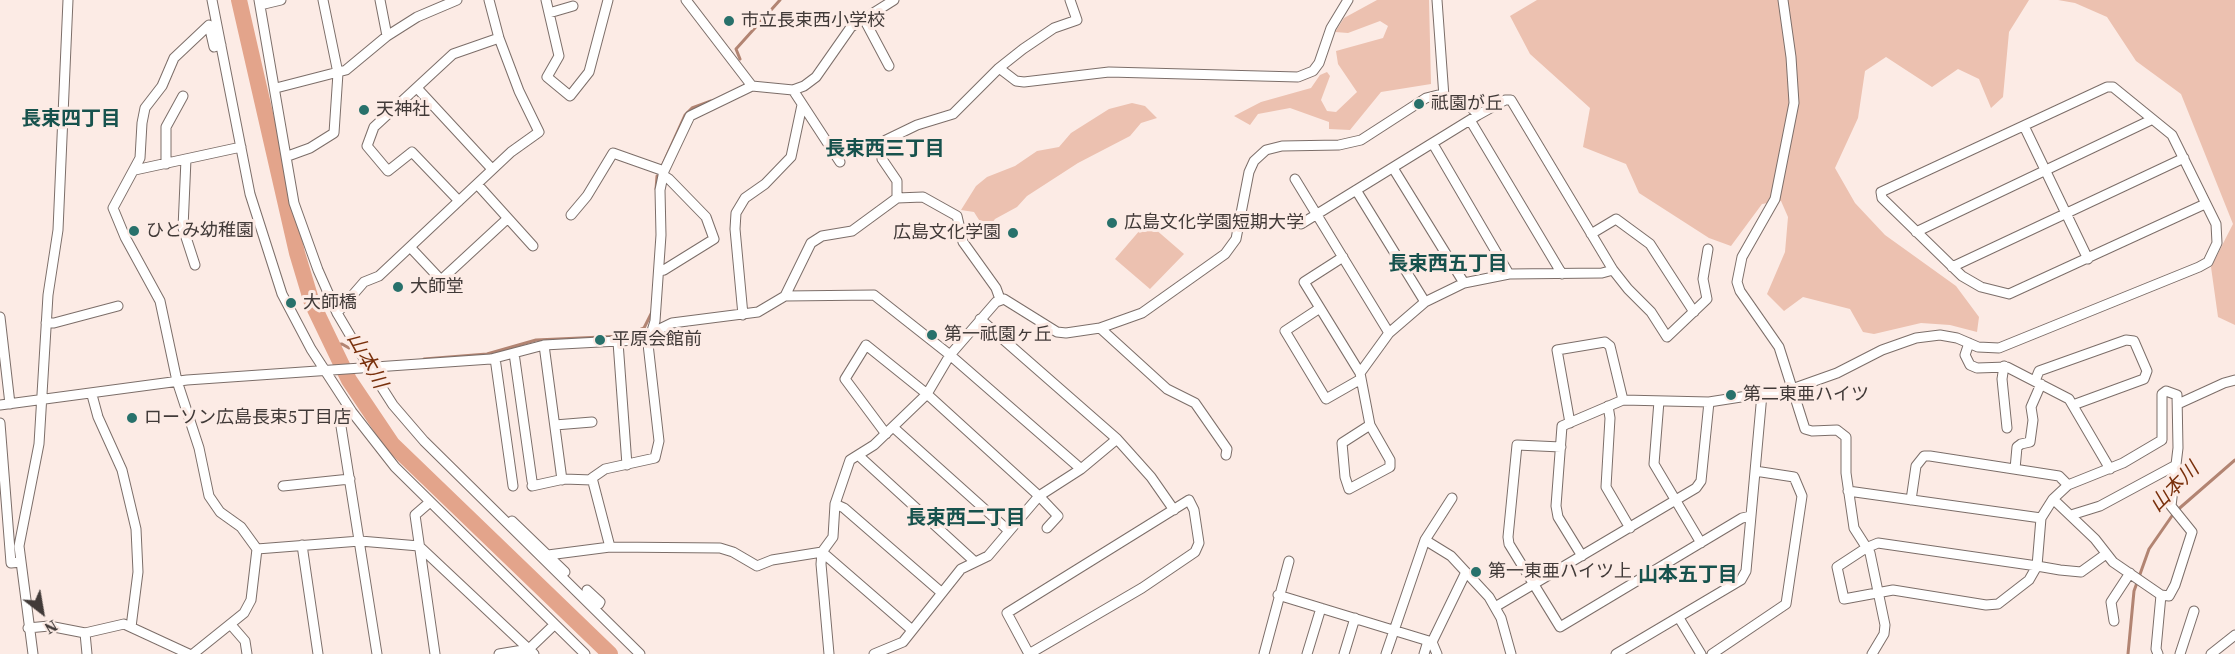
<!DOCTYPE html>
<html>
<head>
<meta charset="utf-8">
<style>
	body { margin:0 }
	#map { position:relative; width:2235px; height:654px; overflow:hidden; background:#fcebe5; font-family:"Source Serif 4",serif }
	canvas { display:block }
	.north { position:absolute; left:12px; top:582px; width:60px; height:60px; -webkit-text-stroke:4px #fcebe5; paint-order:stroke; rotate:149deg; font-size:16px; font-weight:700; line-height:24px; text-align:center; color:#413a38 }
	.north::after { content:''; display:block; margin:auto; width:21px; height:27px; background:#413a38; clip-path:polygon(50% 0,100% 100%,50% 72%,0 100%) }
</style>
</head>
<body>
<div id="map">
<canvas width="2235" height="654"></canvas>
<div class="north">N</div>
</div>
<script>
const ctx = document.querySelector('canvas').getContext('2d');
ctx.lineJoin = 'round';
function fill(path, color) { ctx.fillStyle = color; ctx.fill(path, 'evenodd'); }
const poly = rows => new Path2D(rows.map(r => 'M' + r).join(''));
function stroke(path, color, width, dash) { ctx.strokeStyle = color; ctx.lineWidth = width; ctx.lineCap = dash ? 'butt' : 'round'; ctx.setLineDash(dash || []); ctx.stroke(path); }
function drawText(font, color, halo, rows, align = 'center') {
  ctx.font = font + ' "Source Serif 4","Noto Sans JP",serif'; ctx.lineWidth = 6; ctx.setLineDash([]); ctx.textBaseline = 'middle'; ctx.strokeStyle = halo; ctx.fillStyle = color; for (const [text, x, y, turn = 0] of rows) {
    ctx.save(); ctx.translate(x, y); ctx.rotate((+turn || 0) * Math.PI / 180); ctx.textAlign = isNaN(turn) ? turn : align; if (halo) ctx.strokeText(text, 0, 0); ctx.fillText(text, 0, 0); ctx.restore();
  }
}
const green = poly([
	[1377,0,1429,0,1431,84,1381,92,1350,130,1329,129,1329,122,1290,108,1258,114,1250,125,1234,116,1261,102,1311,88,1320,75,1327,72,1330,76,1321,100,1327,111,1336,112,1357,92,1338,64,1336,51,1383,38,1388,26,1380,21,1348,33,1335,32,1344,18],
	[1537,0,2029,0,2009,32,2003,97,1991,108,1979,79,1958,69,1932,87,1886,57,1865,71,1858,118,1835,168,1855,203,1885,235,1956,286,1979,317,1977,332,1950,325,1921,323,1874,334,1863,332,1850,309,1803,297,1784,311,1767,294,1785,252,1788,217,1781,201,1762,204,1731,246,1709,238,1639,193,1626,164,1583,147,1590,108,1530,54,1510,16],
	[2058,0,2235,0,2235,325,2218,317,2211,267,2233,224,2181,94,2136,61,2107,17,2075,3],
	[1132,103,1145,106,1157,118,1141,123,1130,136,1078,163,1027,196,1017,207,995,219,986,231,974,212,961,210,976,186,987,177,1015,166,1037,151,1059,147,1071,133,1109,109],
	[1147,222,1184,254,1150,289,1115,259]
]);
const stream = poly([
	[740,59,736,49,780,0],
	[662,166,685,115,692,108,711,101],
	[656,189,657,176],
	[332,345,342,344,349,348],
	[424,359,487,354,536,340,624,336,644,328,652,312],
	[2128,654,2134,591,2149,549,2174,513,2235,460]
]);
const river = poly([
	[239,0,297,253,312,303,349,380,392,444,610,654]
]);
const minor = poly([
	[212,0,250,194,282,294,311,349,352,412,395,467,585,654],
	[259,0,294,203,318,270,337,313,370,369,393,405,424,441,640,654],
	[380,0,387,36],
	[546,0,559,56,547,77,570,96,589,72,608,0],
	[686,0,752,86],
	[1437,0,1444,97],
	[1783,0,1791,57,1794,103,1775,199,1742,257,1737,282,1740,291,1779,347,1805,429,1812,431,1837,430,1846,437,1846,473,1854,528,1870,553,1885,625,1884,634,1872,654],
	[260,5,281,0],
	[549,13,573,6],
	[864,19,889,66],
	[999,68,1016,81,1024,82,1109,72,1298,77,1313,71,1319,63,1331,28,1348,0],
	[276,88,346,70,387,36,417,17,457,0],
	[417,88,492,169],
	[793,90,840,162],
	[1470,120,1562,274],
	[2024,126,2088,259],
	[1433,144,1509,274],
	[288,156,310,148,334,133,338,73,323,0],
	[186,159,183,228,195,265],
	[166,164,166,127,183,96],
	[1393,168,1464,283],
	[135,170,241,147],
	[1295,179,1389,333],
	[477,184,533,246],
	[1356,190,1425,302],
	[897,198,923,197,957,216,963,242,996,288,1000,299],
	[459,201,412,152,388,171,367,146,374,127,453,54,499,38],
	[571,215,587,196,613,153,664,171],
	[1301,224,1478,115,1505,100,1511,100,1613,270,1628,289,1651,312,1667,337,1707,299,1703,279,1708,249],
	[1916,232,2151,120],
	[1591,234,1616,219,1650,244,1694,312],
	[410,247,441,280,507,219],
	[1343,257,1304,282,1360,373],
	[1952,267,2184,158],
	[659,271,664,270,714,239,706,217,669,179,663,175],
	[785,296,811,243,822,236,852,231,897,198,897,181,882,159,881,147,886,140,917,125,953,114,999,68,1023,49,1054,28,1077,20,1070,0],
	[1320,308,1285,331,1326,399,1361,379],
	[337,313,364,282,379,276,511,152,539,132,519,91,499,38,489,0],
	[743,315,735,229,736,213,745,198,765,184,791,157,802,105],
	[0,317,10,404],
	[980,319,1117,439,1151,477,1174,510],
	[46,323,54,323,118,306],
	[1100,328,1167,389,1195,403,1227,449,1226,455],
	[618,342,627,465],
	[1969,343,1965,355,1970,365,1977,368,2007,367,2069,399,2110,469],
	[544,345,562,480],
	[514,353,532,481],
	[495,358,513,486],
	[2004,366,2002,379,2007,428],
	[2035,381,2039,371,2126,340,2134,341,2147,371,2144,379,2073,405],
	[92,395,98,417,122,470,136,529,138,572,131,627],
	[1659,401,1654,464,1701,543],
	[2178,404,2224,383,2235,380],
	[0,405,187,380,491,359,544,345,637,340,672,323,758,312,785,296,874,295,950,355,1081,469],
	[1608,406,1610,418,1606,487,1630,528],
	[352,412,340,420,377,654],
	[0,423,11,563,21,562],
	[1570,423,1557,350,1605,342,1610,346,1623,400],
	[555,425,592,422],
	[1370,425,1342,443,1345,477,1349,489,1390,467,1390,460,1370,425,1360,373,1389,333,1425,302,1464,283,1509,274,1602,273,1613,270],
	[893,427,1009,531],
	[886,434,845,379,866,345,927,394,1039,496,1058,516,1047,528],
	[1561,447,1517,445,1508,537,1509,544,1560,627,1742,518,1751,516],
	[858,455,974,561],
	[2015,469,2017,447,2021,444,2030,442,2033,420,2031,407,2041,384],
	[283,486,350,479],
	[532,486,564,479,592,480],
	[1848,491,2041,518,2053,499,2095,539,2113,562,2161,595,2156,649,2158,654],
	[2053,499,2068,485,2123,463,2162,440,2162,394,2166,391,2177,395,2178,448,2171,506,2192,532,2175,585,2169,596,2161,595],
	[1189,500,1194,510,1199,543,1195,552,1142,588,1029,654,1007,613,1189,500],
	[1911,500,1916,466,1924,456,1930,456,2059,476,2068,485],
	[430,502,415,515,435,654],
	[835,504,844,508,942,593],
	[2071,515,2100,506,2176,465],
	[2041,518,2037,566,2029,580,1998,604,1986,605,1893,590,1844,599,1837,567,1866,548,1878,543,2037,566,2060,570,2081,572,2106,554],
	[512,521,565,572],
	[1425,540,1451,556,1489,597,1501,618,1511,654],
	[302,545,318,654],
	[610,547,592,478,605,469,655,458,659,441,648,344,655,321,661,235,660,190,664,171,690,116,752,86,793,90,804,86,816,77,851,27,894,0],
	[257,549,360,541,419,546,534,654],
	[548,555,610,547,720,548,733,552,757,566,772,560,822,552,912,630],
	[1582,556,1558,517,1556,506,1562,426,1623,400,1709,402,1792,389,1837,373,1882,350,1916,338,1940,335,1957,338,1978,347,1999,348,2199,267,2208,262,2217,243,2216,224,2172,135,2113,87,2107,87,1881,192,1882,198,1962,276,1981,287,2009,294,2205,204],
	[587,590,600,602,599,604],
	[1278,595,1432,642],
	[1495,607,1696,488,1701,481,1709,402],
	[1679,618,1701,654],
	[2114,621,2111,602,2130,573],
	[232,626,245,641,247,654],
	[28,628,49,626,85,633,124,624,189,654],
	[85,633,87,654],
	[33,654,19,546,39,444,48,295,58,230,68,0],
	[193,654,244,613,251,600,257,549,241,527,220,512,209,496,199,448,177,381,160,301,125,237,113,208,140,158,142,123,145,108,162,86,174,58,209,25,214,47,221,45],
	[499,654,529,649,554,625],
	[829,654,821,564,822,552,833,537,835,504,850,460,874,445,927,394,950,355,996,302,1004,299,1057,332,1066,333,1100,328,1142,313,1225,254,1236,239,1249,172,1254,161,1266,150,1282,146,1339,145,1361,140,1426,98,1438,95,1470,106,1478,115],
	[874,654,903,642,961,569,988,556,1039,496,1081,469,1117,439],
	[1264,654,1289,561],
	[1307,654,1321,608],
	[1344,654,1355,618],
	[1386,654,1425,540,1452,498],
	[1424,654,1428,641],
	[1437,654,1432,642,1466,572],
	[1616,654,1741,580,1746,571,1762,394],
	[1712,654,1786,604,1802,496,1794,477,1755,471],
	[2180,654,2194,611],
	[2211,654,2235,635]
]);
const markers = [
	[729,21,6,"#28716b"],
	[1419,104,6,"#28716b"],
	[364,110,6,"#28716b"],
	[1112,223,6,"#28716b"],
	[134,231,6,"#28716b"],
	[1013,233,6,"#28716b"],
	[398,287,6,"#28716b"],
	[291,303,6,"#28716b"],
	[932,335,6,"#28716b"],
	[600,340,6,"#28716b"],
	[1731,395,6,"#28716b"],
	[132,418,6,"#28716b"],
	[1476,572,6,"#28716b"]
];
const poiNames = [
	["市立長束西小学校",741,21],
	["祇園が丘",1431,104],
	["天神社",376,110],
	["広島文化学園短期大学",1124,223],
	["ひとみ幼稚園",146,231],
	["広島文化学園",1001,233,"right"],
	["大師堂",410,287],
	["大師橋",303,303],
	["第一祇園ヶ丘",944,335],
	["平原会館前",612,340],
	["第二東亜ハイツ",1743,395],
	["ローソン広島長束5丁目店",144,418],
	["第一東亜ハイツ上",1488,572]
];
const neighbourhoodNames = [
	["長束四丁目",71,120],
	["長束西三丁目",885,150],
	["長束西五丁目",1448,265],
	["長束西二丁目",966,519],
	["山本五丁目",1688,576]
];
const waterNames = [
	["山本川",366,361,61],
	["山本川",2175,488,-45]
];
fill(green, '#ecc1b0');
stroke(stream, '#b28472', 3);
stroke(river, '#e3a48b', 16);
stroke(minor, '#7c6e69', 11);
stroke(minor, '#fff', 9);
for (const [x, y, r, color] of markers) { const dot = new Path2D(); dot.arc(x, y, r, 0, 2 * Math.PI); ctx.fillStyle = color; ctx.fill(dot); stroke(dot, '#fcebe5', 2); }
drawText('18px', '#413a38', '#fcebe5', poiNames, 'left');
drawText('bold 20px', '#17524d', '#fcebe5', neighbourhoodNames);
drawText('italic 20px', '#79300c', '#fcebe5', waterNames);
</script>
</body>
</html>
